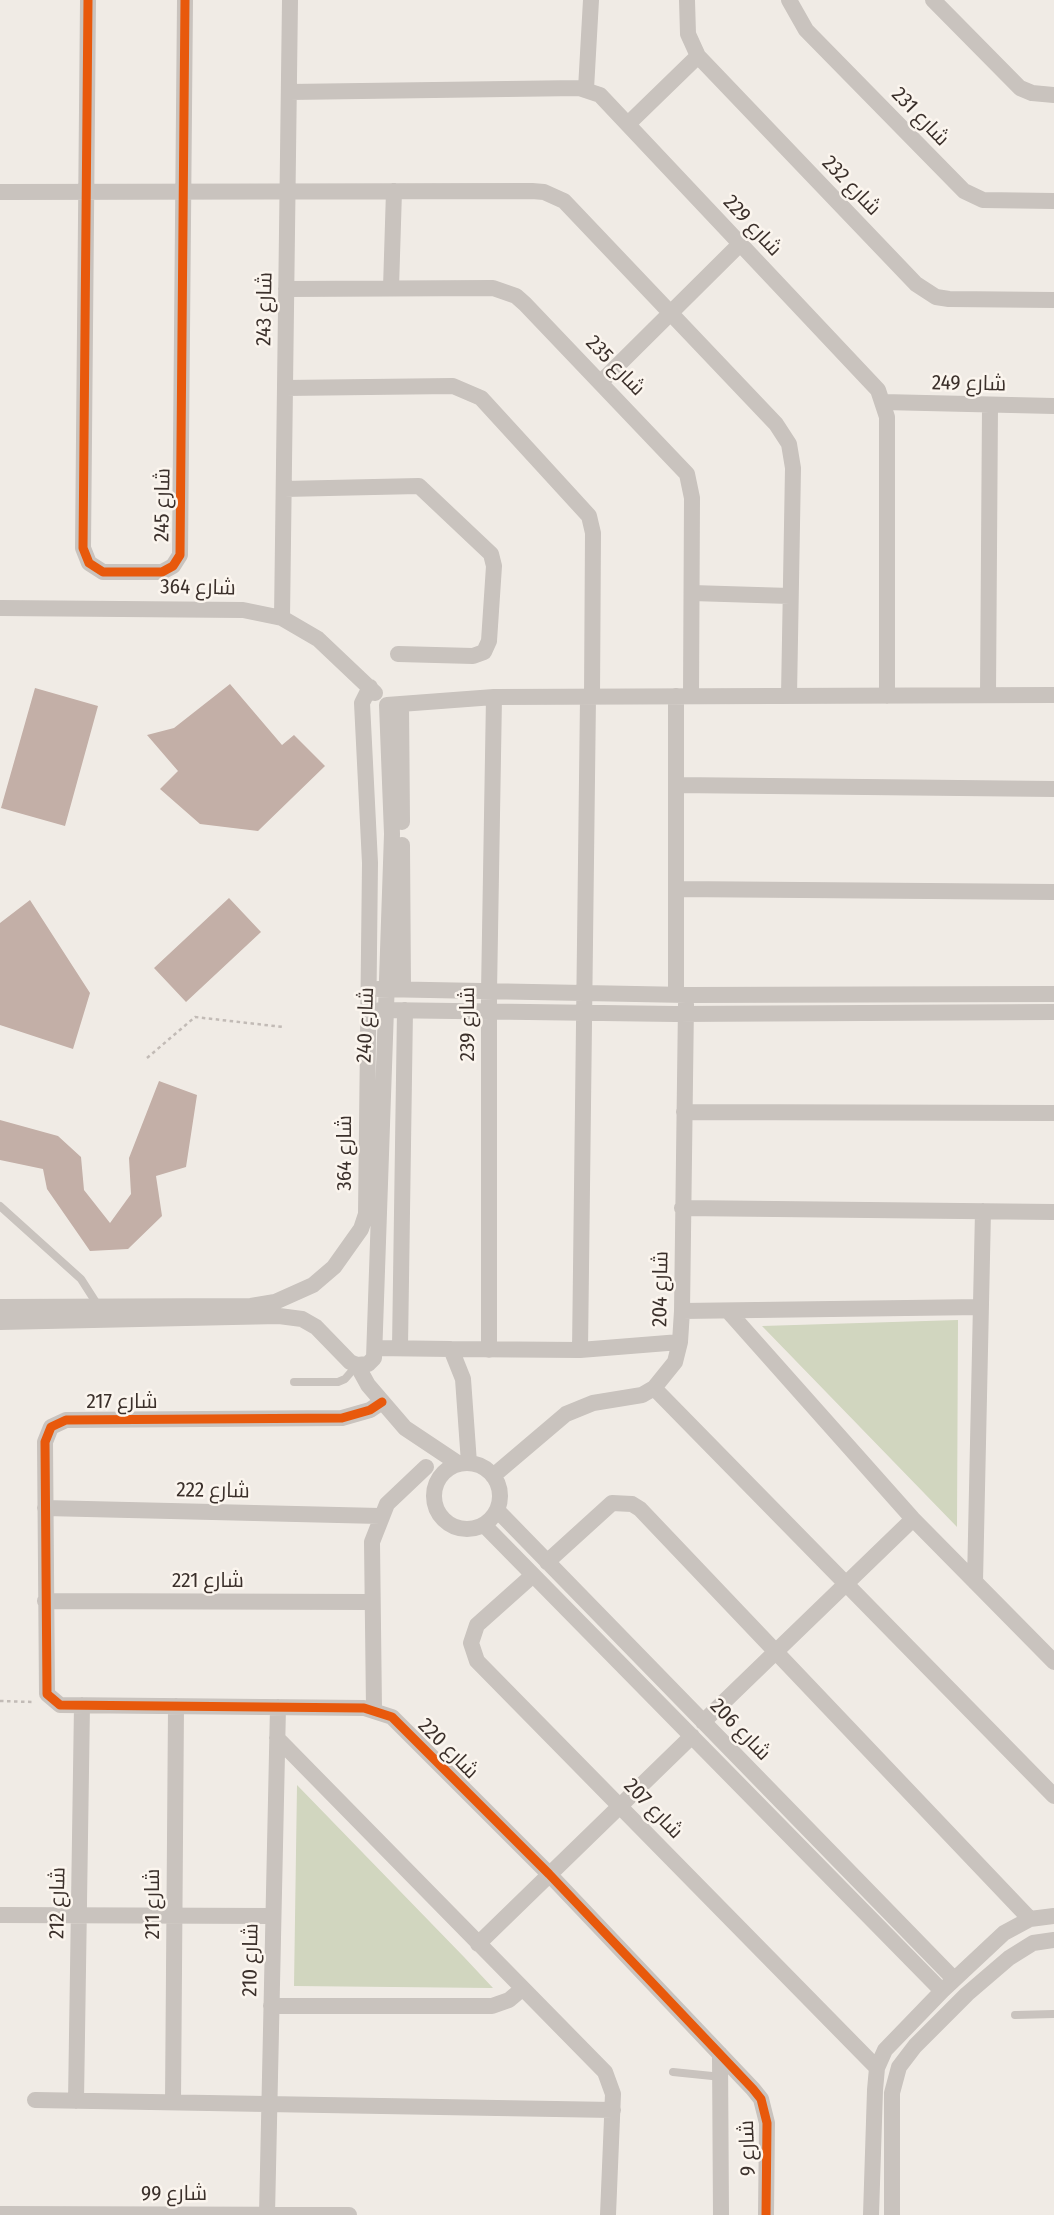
<!DOCTYPE html>
<html>
<head>
<meta charset="utf-8">
<style>
	body { margin:0 }
	canvas { display:block; background:#f0ebe5 }
</style>
</head>
<body>
<canvas width="1054" height="2215"></canvas>
<script>
const ctx = document.querySelector('canvas').getContext('2d');
ctx.lineJoin = 'round';
function fill(path, color) { ctx.fillStyle = color; ctx.fill(path, 'evenodd'); }
const poly = rows => new Path2D(rows.map(r => 'M' + r).join(''));
function stroke(path, color, width, dash) { ctx.strokeStyle = color; ctx.lineWidth = width; ctx.lineCap = dash ? 'butt' : 'round'; ctx.setLineDash(dash || []); ctx.stroke(path); }
function drawText(font, color, halo, rows, align = 'center') {
  ctx.font = font + ' "Fira Sans Condensed",Cairo,sans-serif'; ctx.lineWidth = 5; ctx.setLineDash([]); ctx.textBaseline = 'middle'; ctx.strokeStyle = halo; ctx.fillStyle = color; for (const [text, x, y, turn = 0] of rows) {
    ctx.save(); ctx.translate(x, y); ctx.rotate((+turn || 0) * Math.PI / 180); ctx.textAlign = isNaN(turn) ? turn : align; if (halo) ctx.strokeText(text, 0, 0); ctx.fillText(text, 0, 0); ctx.restore();
  }
}
const green = poly([
	[958,1320,957,1527,762,1326],
	[297,1785,464,1957,493,1988,294,1986]
]);
const building = poly([
	[230,684,282,745,294,735,325,766,258,831,200,824,160,789,178,771,147,735,174,728],
	[35,688,98,706,65,826,1,808],
	[229,898,261,932,186,1002,154,968],
	[30,900,90,993,73,1049,0,1025,0,923],
	[159,1081,197,1095,186,1167,156,1176,162,1216,128,1249,90,1251,47,1189,43,1169,0,1160,0,1120,58,1136,81,1157,84,1190,110,1223,131,1194,129,1158]
]);
const path = poly([
	[147,1058,195,1017,283,1027],
	[0,1701,33,1702]
]);
const service = poly([
	[0,1206,81,1279,97,1304],
	[294,1382,338,1382,345,1379,357,1365],
	[1015,2015,1054,2014],
	[673,2072,722,2077]
]);
const minor = poly([
	[88,0,83,548,89,563,103,572,162,572,173,566,180,555,185,0],
	[687,0,688,34,698,56,916,284,936,297,949,299,1054,300],
	[789,0,806,30,964,191,983,200,1054,201],
	[933,0,1020,88,1032,93,1054,95],
	[586,89,591,0],
	[289,92,579,88,600,95,878,390,887,417,887,696],
	[628,124,698,56],
	[0,192,532,191,544,192,564,201,776,424,789,444,793,468,789,696],
	[391,288,394,191],
	[286,289,493,288,516,296,525,304,687,474,692,498,691,696],
	[601,382,740,244],
	[285,388,453,386,481,398,589,516,593,533,592,697],
	[883,402,1054,406],
	[284,489,419,486,491,554,494,566,489,641,484,652,473,656,398,654],
	[692,593,790,596],
	[0,608,243,610,282,618,318,639,375,693],
	[282,618,290,0],
	[988,695,990,406],
	[401,704,402,822],
	[387,705,494,697,1054,695],
	[676,785,1054,789],
	[402,845,403,989],
	[676,889,1054,892],
	[378,989,687,995,1054,994],
	[676,994,676,696],
	[380,1010,676,1014,1054,1012],
	[684,1112,1054,1113],
	[682,1208,1054,1212],
	[0,1307,251,1306,275,1302,313,1285,334,1267,361,1229,366,1214,370,863,362,703,370,687],
	[682,1311,981,1307],
	[728,1311,913,1519,1054,1662],
	[0,1322,279,1316,302,1319,316,1327,350,1362,357,1365,368,1364,374,1358,392,834,387,705],
	[400,1347,405,1010],
	[375,1348,451,1349],
	[489,1350,489,992,494,697],
	[580,1350,588,697],
	[357,1365,368,1385,405,1428,459,1464],
	[654,1388,1054,1796],
	[382,1402,370,1410,342,1418,66,1420,51,1427,45,1442,47,1694,60,1705,364,1708,392,1717,549,1874,753,2089,761,2099,767,2123,766,2215],
	'434 1496a33 33 0 1 1 66 0a33 33 0 1 1-66 0Z',
	[469,1463,463,1379,451,1349,580,1350,680,1342],
	[493,1476,566,1414,593,1403,642,1395,654,1388,675,1362,680,1342,682,1311,686,1004],
	[45,1508,380,1516],
	[497,1510,954,1979],
	[484,1525,942,1991],
	[547,1562,612,1503,632,1504,640,1509,1030,1919],
	[533,1575,477,1625,471,1643,477,1661,877,2068],
	[975,1582,983,1211],
	[45,1601,371,1602],
	[374,1709,372,1542,387,1504,426,1467],
	[703,1722,913,1519],
	[277,1738,605,2072,613,2094,608,2215],
	[0,1915,273,1916],
	[478,1944,692,1736],
	[271,2006,492,2006,509,2000,522,1989],
	[720,2054,721,2215],
	[35,2100,613,2110],
	[76,2101,82,1705],
	[173,2102,176,1706],
	[0,2214,349,2215],
	[267,2215,278,1707],
	[871,2215,875,2090,877,2068,885,2050,942,1991,1004,1933,1030,1919,1054,1916],
	[892,2215,892,2093,899,2067,915,2046,967,1994,1009,1958,1033,1943,1054,1940]
]);
const cycleway = poly([
	[88,0,83,548,89,563,103,572,162,572,173,566,180,555,185,0],
	[382,1402,370,1410,342,1418,66,1420,51,1427,45,1442,47,1694,60,1705,364,1708,392,1717,549,1874,753,2089,761,2099,767,2123,766,2215]
]);
const streetNames = [
	["شارع 231",920,117,46],
	["شارع 232",851,186,46],
	["شارع 229",752,226,47],
	["شارع 243",265,309,-89],
	["شارع 235",615,366,46],
	["شارع 249",969,384,1],
	["شارع 245",163,505,-89],
	["شارع 364",198,588,1],
	["شارع 239",468,1024,-90],
	["شارع 240",366,1025,-88],
	["شارع 364",345,1153,-90],
	["شارع 204",661,1289,-89],
	["شارع 217",122,1402],
	["شارع 222",213,1491,1],
	["شارع 221",208,1581],
	["شارع 206",740,1730,46],
	["شارع 220",448,1749,45],
	["شارع 207",653,1809,46],
	["شارع 212",58,1903,-89],
	["شارع 211",153,1904,-90],
	["شارع 210",251,1960,-89],
	["شارع 9",748,2148,-92],
	["شارع 99",174,2194]
];
fill(green, '#d1d6bf');
fill(building, '#c3afa7');
stroke(path, '#c2bbb6', 2.5, [3.5, 3.5]);
stroke(service, '#c9c3be', 8);
stroke(minor, '#c9c3be', 16);
stroke(cycleway, '#e8590c', 9);
drawText('21px', '#3b302b', '#fbf5ee', streetNames);
</script>
</body>
</html>
